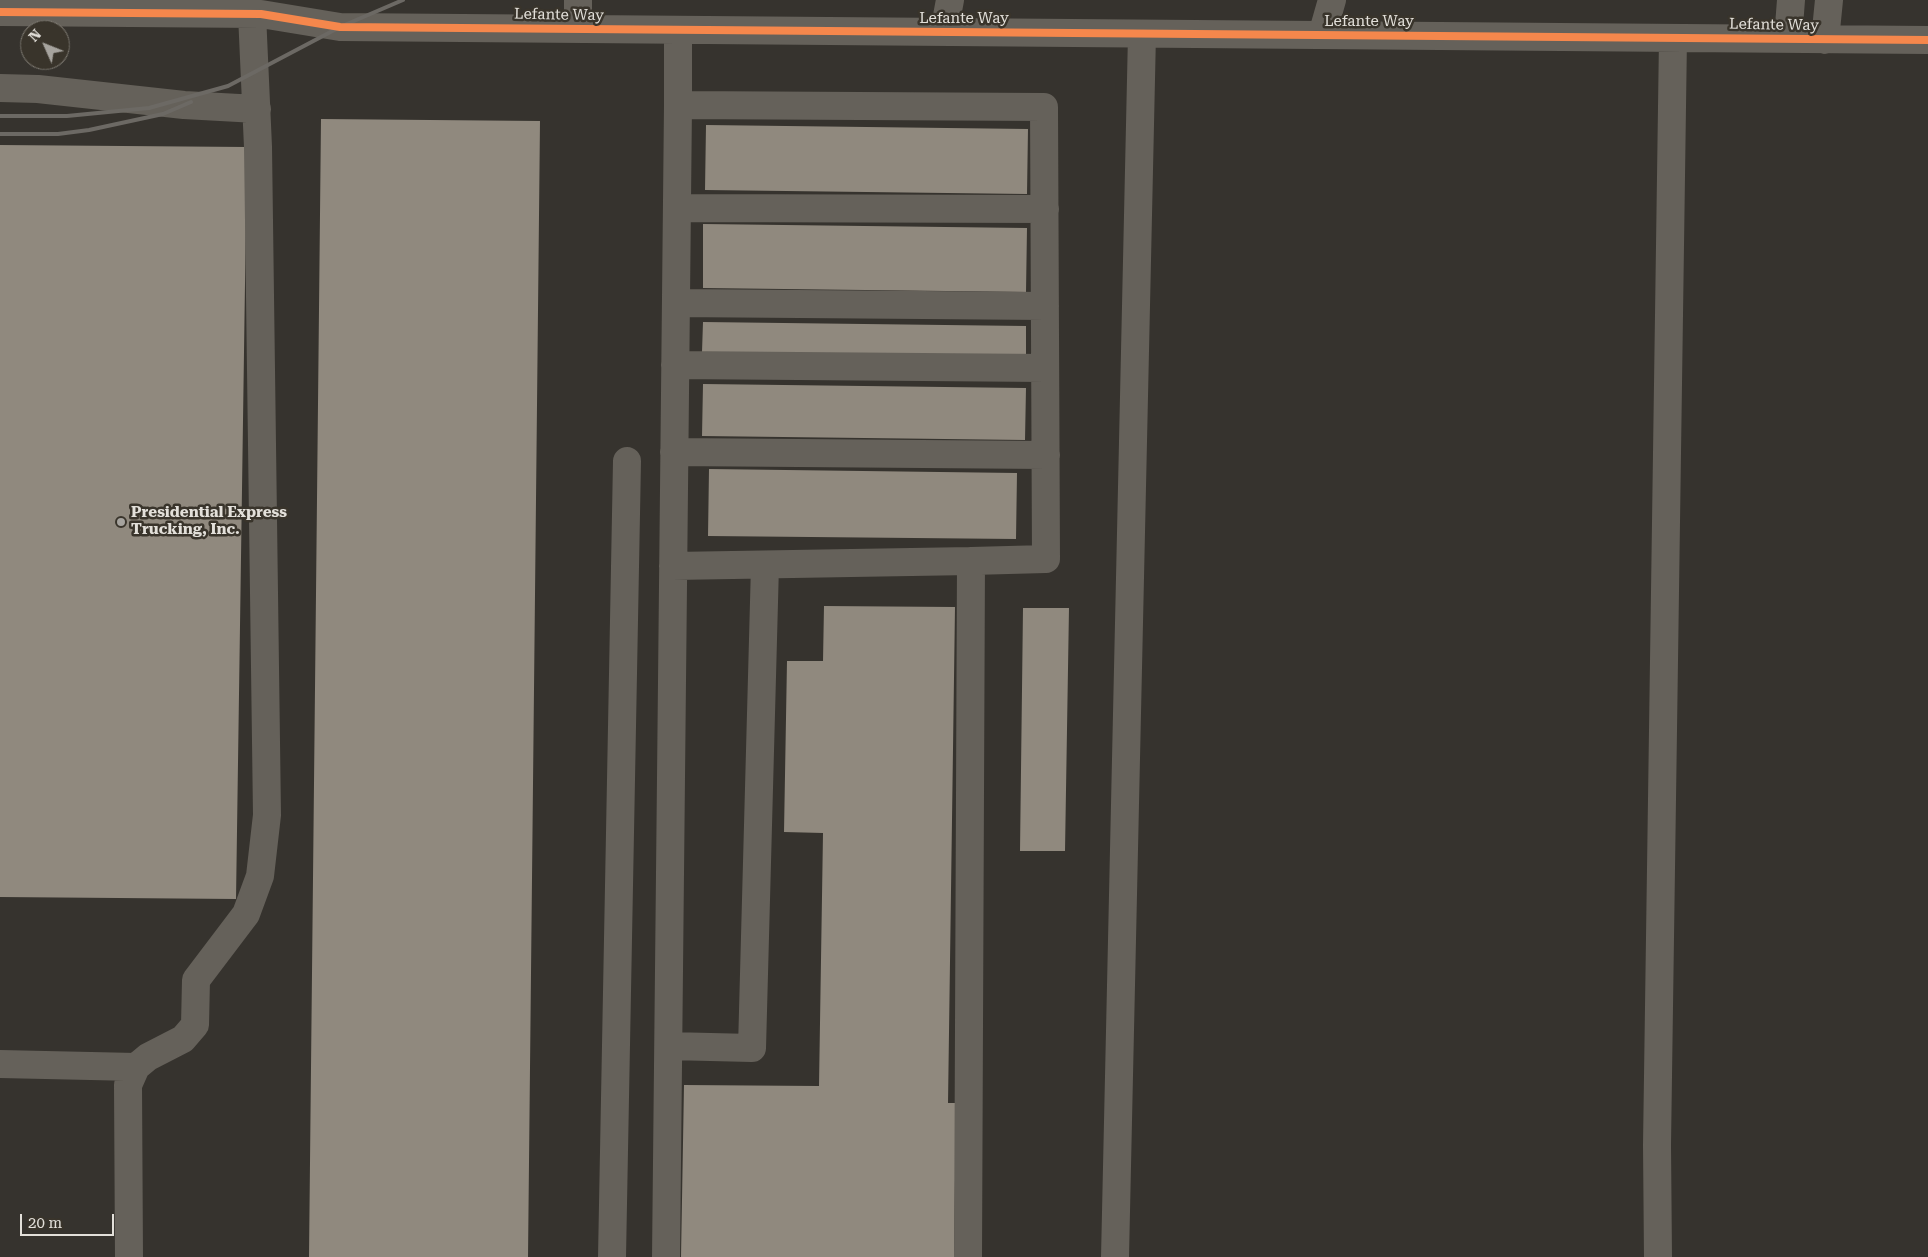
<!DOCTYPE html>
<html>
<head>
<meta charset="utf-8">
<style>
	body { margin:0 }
	#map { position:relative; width:1928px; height:1257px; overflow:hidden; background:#36332e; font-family:"Roboto Serif",serif }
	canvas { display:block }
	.north { position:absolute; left:20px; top:20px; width:50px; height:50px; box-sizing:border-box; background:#39342b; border:1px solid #7d7971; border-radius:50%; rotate:314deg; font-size:14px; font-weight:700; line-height:20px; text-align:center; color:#e3e0da }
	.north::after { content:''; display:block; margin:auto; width:18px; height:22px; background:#a6a39e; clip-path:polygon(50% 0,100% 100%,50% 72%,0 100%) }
	.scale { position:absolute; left:20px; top:1214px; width:94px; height:22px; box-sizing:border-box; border:2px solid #e3e0da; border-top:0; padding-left:6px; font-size:15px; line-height:18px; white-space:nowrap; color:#e3e0da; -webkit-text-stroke:4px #39342b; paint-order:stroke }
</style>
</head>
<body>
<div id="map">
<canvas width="1928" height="1257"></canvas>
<div class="north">N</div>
<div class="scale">20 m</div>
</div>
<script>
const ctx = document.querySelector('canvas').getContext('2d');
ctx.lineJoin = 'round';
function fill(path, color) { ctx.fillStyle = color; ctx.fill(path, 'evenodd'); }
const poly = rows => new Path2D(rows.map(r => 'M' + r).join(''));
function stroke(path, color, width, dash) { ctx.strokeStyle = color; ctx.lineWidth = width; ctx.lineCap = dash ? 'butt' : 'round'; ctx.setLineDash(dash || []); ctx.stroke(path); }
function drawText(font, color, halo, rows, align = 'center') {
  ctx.font = font + ' "Roboto Serif",serif'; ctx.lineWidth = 5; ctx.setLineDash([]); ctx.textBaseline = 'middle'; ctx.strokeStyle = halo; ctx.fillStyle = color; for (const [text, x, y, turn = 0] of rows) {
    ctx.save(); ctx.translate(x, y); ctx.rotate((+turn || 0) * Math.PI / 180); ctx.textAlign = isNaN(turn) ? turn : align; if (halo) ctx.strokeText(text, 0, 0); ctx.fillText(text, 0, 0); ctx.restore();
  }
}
const building = poly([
	[321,119,540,121,528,1257,309,1257],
	[706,125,1028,129,1027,194,705,190],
	[0,145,247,147,236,899,0,897],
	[703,224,1027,228,1026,292,703,288],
	[703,322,1026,326,1026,356,702,352],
	[703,384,1026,388,1025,440,702,436],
	[709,469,1017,473,1016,539,708,536],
	[824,606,955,607,948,1103,956,1103,954,1257,681,1257,684,1085,819,1086,823,833,784,832,787,661,823,661],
	[1023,608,1069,608,1065,851,1020,851]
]);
const minor = poly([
	[0,12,261,14,340,27,1928,40],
	[578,29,578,0],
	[944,32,950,0],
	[1322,35,1332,0],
	[1788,39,1791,0],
	[1825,40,1829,0],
	[0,88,38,89,184,105,257,109],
	[678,105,678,30],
	[677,208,1045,209],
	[676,303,1045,306],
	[675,365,1045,368],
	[674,452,1046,455],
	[673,566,971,561],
	[669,1046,752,1048,765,565],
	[0,1064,136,1067],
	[129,1257,128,1085,136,1067,148,1057,183,1039,195,1025,196,980,246,914,260,876,267,815,258,147,252,14],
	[612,1257,627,461],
	[666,1257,678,105,1044,107,1046,559,971,561,968,1257],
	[1115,1257,1142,34],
	[1658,1257,1657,1145,1673,38]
]);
const rail = poly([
	[0,116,67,116,149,108,228,86,340,27,403,0],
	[0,134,58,134,89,130,163,114,191,102]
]);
const cycleway = poly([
	[0,12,261,14,340,27,1928,40]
]);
const markers = [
	[121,522,5,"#a6a39e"]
];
const streetNames = [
	["Lefante Way",559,15,1],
	["Lefante Way",964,19],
	["Lefante Way",1369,22],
	["Lefante Way",1774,25,1]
];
const poiNames = [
	["Presidential Express",131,513],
	["Trucking, Inc.",131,530]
];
fill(building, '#90897e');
stroke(minor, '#65615a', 28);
stroke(rail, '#6c6964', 4);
stroke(cycleway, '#f5874c', 8);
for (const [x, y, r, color] of markers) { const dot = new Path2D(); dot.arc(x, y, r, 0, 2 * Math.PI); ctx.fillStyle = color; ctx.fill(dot); stroke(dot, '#39342b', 2); }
drawText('15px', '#e3e0da', '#39342b', streetNames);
drawText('bold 15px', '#e3e0da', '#39342b', poiNames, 'left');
</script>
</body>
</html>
